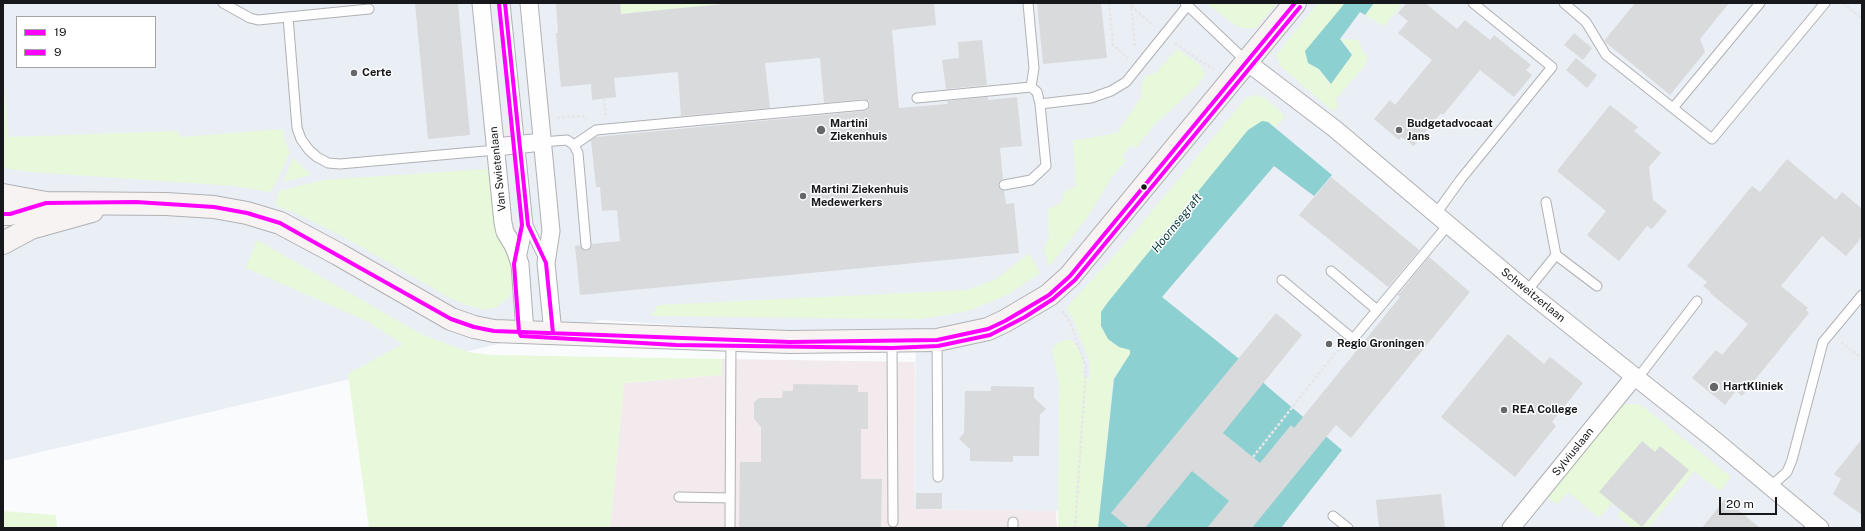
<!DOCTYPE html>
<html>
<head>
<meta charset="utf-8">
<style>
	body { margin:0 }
	#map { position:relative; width:1865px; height:531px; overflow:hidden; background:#fafbfd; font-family:"Public Sans",sans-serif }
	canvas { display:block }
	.frame { position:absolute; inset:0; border:4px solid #17181b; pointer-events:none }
	.legend { position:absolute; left:16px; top:16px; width:140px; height:52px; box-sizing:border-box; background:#fff; border:1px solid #a2a3a4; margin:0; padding:5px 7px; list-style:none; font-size:12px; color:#17181b }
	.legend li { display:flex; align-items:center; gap:8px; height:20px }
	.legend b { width:20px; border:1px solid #a2a3a4 }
	.scale { position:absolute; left:1719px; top:497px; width:58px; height:18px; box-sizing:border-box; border:2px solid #17181b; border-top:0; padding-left:5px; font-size:12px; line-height:14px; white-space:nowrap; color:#17181b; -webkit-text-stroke:3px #fff; paint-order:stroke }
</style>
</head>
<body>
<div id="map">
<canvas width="1865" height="531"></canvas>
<div class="frame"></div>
<ul class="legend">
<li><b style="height:5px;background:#f0f"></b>19</li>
<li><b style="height:5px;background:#f0f"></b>9</li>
</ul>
<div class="scale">20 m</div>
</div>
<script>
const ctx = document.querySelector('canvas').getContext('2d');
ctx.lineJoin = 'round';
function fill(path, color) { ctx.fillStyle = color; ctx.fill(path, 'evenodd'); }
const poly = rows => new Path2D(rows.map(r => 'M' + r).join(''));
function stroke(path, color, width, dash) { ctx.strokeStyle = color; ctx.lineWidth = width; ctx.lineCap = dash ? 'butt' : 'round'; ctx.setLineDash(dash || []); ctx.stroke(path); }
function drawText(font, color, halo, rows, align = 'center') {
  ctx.font = font + ' "Public Sans",sans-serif'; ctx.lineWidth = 3; ctx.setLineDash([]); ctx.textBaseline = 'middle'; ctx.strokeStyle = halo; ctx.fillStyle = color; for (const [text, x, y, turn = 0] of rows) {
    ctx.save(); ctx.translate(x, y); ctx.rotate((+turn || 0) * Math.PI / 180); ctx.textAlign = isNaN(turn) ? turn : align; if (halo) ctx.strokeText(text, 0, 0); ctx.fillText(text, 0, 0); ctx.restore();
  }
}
const built = poly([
	[3,3,1862,3,1862,528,1087,528,1088,516,1056,511,914,509,916,329,771,331,600,320,3,461],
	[17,17,155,17,155,67,17,67]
]);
const industrial = poly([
	[722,359,915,362,914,509,1056,511,1057,528,610,528,624,383,722,375]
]);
const green = poly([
	[620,3,733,3,621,14],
	[1206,3,1215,3,1219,5,1221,3,1239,3,1241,5,1242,3,1277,3,1256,28,1246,29,1235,25],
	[1318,3,1345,3,1306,51,1308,63,1319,69,1329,83,1352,53,1340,39,1359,40,1362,51,1368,57,1364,66,1336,99,1338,107,1333,111,1281,67,1276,55],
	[1374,3,1400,3,1402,4,1384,26,1365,15],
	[1177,49,1200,65,1205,74,1198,85,1155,124,1136,148,1131,145,1122,157,1126,160,1113,175,1086,219,1049,267,1044,248,1049,238,1048,209,1061,203,1064,192,1076,186,1073,141,1117,133,1142,96,1141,85,1146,76,1156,73],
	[3,70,9,137,177,131,181,137,283,129,285,141,290,153,271,192,235,186,32,172,3,168],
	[1254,95,1265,98,1285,116,1275,128,1268,122,1108,339,1119,347,1130,350,1130,354,1113,379,1098,528,1058,528,1059,383,1052,350,1057,343,1068,339,1073,341,1083,358,1083,375,1090,380,1089,360,1073,319,1066,308,1122,247,1246,98],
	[293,158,311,175,283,182],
	[488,169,491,169,498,235,511,256,514,282,513,290,508,298,496,307,486,310,466,305,450,298,344,237,298,214,275,205,279,191,323,180],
	[257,240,419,333,468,352,492,355,722,359,722,375,624,383,610,528,369,528,348,374,403,344,367,321,246,268],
	[1029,253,1040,273,1007,295,968,311,921,319,651,316,658,305,968,290,998,278],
	[1636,404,1642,406,1731,477,1720,491,1694,471,1648,528,1632,528,1617,515,1621,510,1643,527,1689,470,1660,446,1655,452,1642,441,1600,492,1612,503,1599,518,1568,492,1557,504,1548,498,1547,494,1616,411,1624,405],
	[3,511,56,515,57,528,3,528]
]);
const water = poly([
	[1345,3,1374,3,1365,15,1360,12,1340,39,1352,55,1331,84,1319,69,1308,63,1305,51],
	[1262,121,1268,122,1332,175,1314,196,1274,166,1162,297,1238,358,1268,387,1342,450,1281,528,1098,528,1114,379,1130,354,1130,350,1119,347,1108,339,1101,326,1101,312,1108,302,1248,130]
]);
const building = poly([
	[415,3,458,3,470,135,428,139],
	[556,3,620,3,621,14,733,3,934,3,936,25,892,30,899,108,948,104,947,101,988,97,988,100,1017,97,1022,146,1000,148,1003,179,1000,181,998,186,1000,189,1004,191,1006,204,1014,203,1019,253,580,295,575,246,580,245,583,250,587,251,591,248,592,244,620,241,617,210,602,211,600,187,596,187,591,140,596,137,865,111,868,110,870,105,869,101,864,99,824,103,820,58,765,63,770,108,681,116,678,72,614,78,616,97,592,100,591,84,561,87,556,33,558,33],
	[1037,3,1101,3,1107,58,1043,64],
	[1407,3,1425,3,1457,29,1465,20,1490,40,1494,35,1531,65,1526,70,1532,75,1514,97,1480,70,1443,115,1441,113,1414,146,1401,137,1399,140,1374,119,1390,100,1395,105,1432,60,1398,33,1408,21,1398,13],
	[1635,3,1729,3,1700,39,1705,52,1670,95,1604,41],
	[1574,33,1592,48,1583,60,1564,45],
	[982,40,987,85,946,89,942,60,959,58,958,42],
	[1576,58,1597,75,1587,88,1566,70],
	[1610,105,1638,127,1634,131,1661,153,1649,167,1653,200,1667,211,1652,229,1647,226,1619,261,1587,235,1606,211,1557,171],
	[1787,159,1836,200,1842,192,1862,209,1862,237,1846,256,1822,236,1781,286,1808,308,1806,310,1809,313,1742,396,1736,391,1725,405,1692,378,1716,350,1722,355,1748,324,1710,293,1711,292,1703,286,1707,282,1687,266,1752,186,1760,192],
	[1331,177,1419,250,1388,287,1299,215],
	[1429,257,1470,292,1351,438,1336,425,1252,528,1207,528,1229,501,1192,471,1145,528,1129,528,1111,513,1276,313,1302,335,1223,433,1260,463,1291,425,1294,428,1400,297,1398,295],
	[1508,334,1544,364,1550,357,1583,383,1552,422,1556,426,1515,477,1441,417],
	[793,384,858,385,858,392,868,392,868,429,861,429,861,479,882,479,881,528,739,528,740,462,761,462,761,427,754,419,754,402,759,398,782,398,783,391,793,391],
	[991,386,1034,387,1034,398,1046,409,1040,414,1039,456,1013,456,1013,462,970,461,970,449,959,439,964,433,965,391,991,391],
	[1862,439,1862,515,1833,494,1841,479,1834,474],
	[1642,441,1655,452,1660,446,1689,470,1642,527,1599,492],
	[916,493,942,493,942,509,916,509],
	[1441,494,1445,528,1379,528,1376,500],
	[1725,499,1760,528,1702,528]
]);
const path = poly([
	[1109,3,1113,45,1128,58],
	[1131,3,1135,48],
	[1843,3,1862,19],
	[1131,6,1154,26],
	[1131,6,1136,3],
	[1175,43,1203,63,1214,69],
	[604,114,606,114,604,99],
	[557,118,583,116,586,120],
	[1062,311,1070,322,1086,367,1075,528],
	[1841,342,1862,358],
	[1253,457,1336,352,1342,348]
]);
const lane = poly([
	[223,3,250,18,258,20,288,17,297,128,301,139,309,150,317,157,328,163,340,164,496,150],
	[505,3,528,225,521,259],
	[1028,3,1034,68,1031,87],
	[1185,3,1247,62],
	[1564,3,1586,22,1606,55,1712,139,1825,3],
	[288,17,369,9],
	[917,98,1031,87,1037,92,1040,104],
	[1673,108,1760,3],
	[542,142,567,140,574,145,578,153,586,245],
	[574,145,596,130,864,105],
	[1004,185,1031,180,1046,166,1040,104,1091,98,1111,91,1126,82,1188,5],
	[1435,215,1461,179,1552,67,1473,3],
	[528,225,544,259],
	[1556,255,1597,286],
	[1331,271,1377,310],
	[1282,280,1353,339,1448,225],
	[1527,291,1556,255,1546,202],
	[937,340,938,477],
	[892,342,893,522],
	[1637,379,1697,301],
	[1771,486,1787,472,1792,460,1823,342,1862,295],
	[679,497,730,498],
	[1333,516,1348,528],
	[730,528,731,340],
	[1013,528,1013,522]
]);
const street = poly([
	[481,3,503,223,505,232,514,247,520,264,525,332],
	[529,3,551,231,546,263,553,333],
	[1247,62,1335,129,1527,291,1711,437,1820,528],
	[496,147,542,142],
	[1511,528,1634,377]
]);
const secondary = poly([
	[3,195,46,203,166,204,214,207,247,213,280,223,338,254,451,319,474,327,494,331,790,342,937,340,988,329,1005,321,1049,295,1070,276,1295,3],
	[3,214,10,214,43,204],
	[3,243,31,228,92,211]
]);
const bus1 = poly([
	[505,3,528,225,546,263,553,333],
	[3,214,10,214,46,203,136,202,214,207,247,213,280,223,451,319,474,327,494,331,790,342,937,340,988,329,1005,321,1049,295,1070,276,1295,3]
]);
const bus2 = poly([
	[499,4,522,225,514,264,519,332,521,336,676,345,892,348,938,346,990,335,1025,317,1053,299,1075,280,1300,7]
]);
const markers = [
	[354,73,4,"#66676a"],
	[821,130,5,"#66676a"],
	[1399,130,4,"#66676a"],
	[1144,187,3.5,"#17181b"],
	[803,196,4,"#66676a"],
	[1329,344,4,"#66676a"],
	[1714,387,5,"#66676a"],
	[1504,410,4,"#66676a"]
];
const poiNames = [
	["Certe",362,73],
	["Martini",830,124],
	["Ziekenhuis",830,137],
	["Budgetadvocaat",1407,124],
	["Jans",1407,137],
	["Martini Ziekenhuis",811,190],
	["Medewerkers",811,203],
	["Regio Groningen",1337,344],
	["HartKliniek",1723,387],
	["REA College",1512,410]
];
const streetNames = [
	["Van Swietenlaan",498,169,-96],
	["Schweitzerlaan",1533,295,39],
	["Sylviuslaan",1573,452,-51]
];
const waterNames = [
	["Hoornsegraft",1177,223,-51]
];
fill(built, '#eaeef5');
fill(industrial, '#f2eaec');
fill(green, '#e7f9da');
fill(water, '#8cd0d2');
fill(building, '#d9dadc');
stroke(lane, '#b0b1b4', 11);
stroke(street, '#b0b1b4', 19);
stroke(secondary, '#b0b1b4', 24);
stroke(path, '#e6e6e6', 2.5, [3, 2]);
stroke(lane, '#fefeff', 9);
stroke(street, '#fefeff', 17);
stroke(secondary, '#f8f3f3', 22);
stroke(bus1, '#f0f', 4);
stroke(bus2, '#f0f', 4);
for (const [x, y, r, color] of markers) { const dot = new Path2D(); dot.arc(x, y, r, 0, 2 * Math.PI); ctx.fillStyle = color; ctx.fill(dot); stroke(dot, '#fff', 1.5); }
drawText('bold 11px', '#17181b', '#fff', poiNames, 'left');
drawText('11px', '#17181b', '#fff', streetNames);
drawText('italic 12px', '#083839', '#fff', waterNames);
</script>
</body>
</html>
